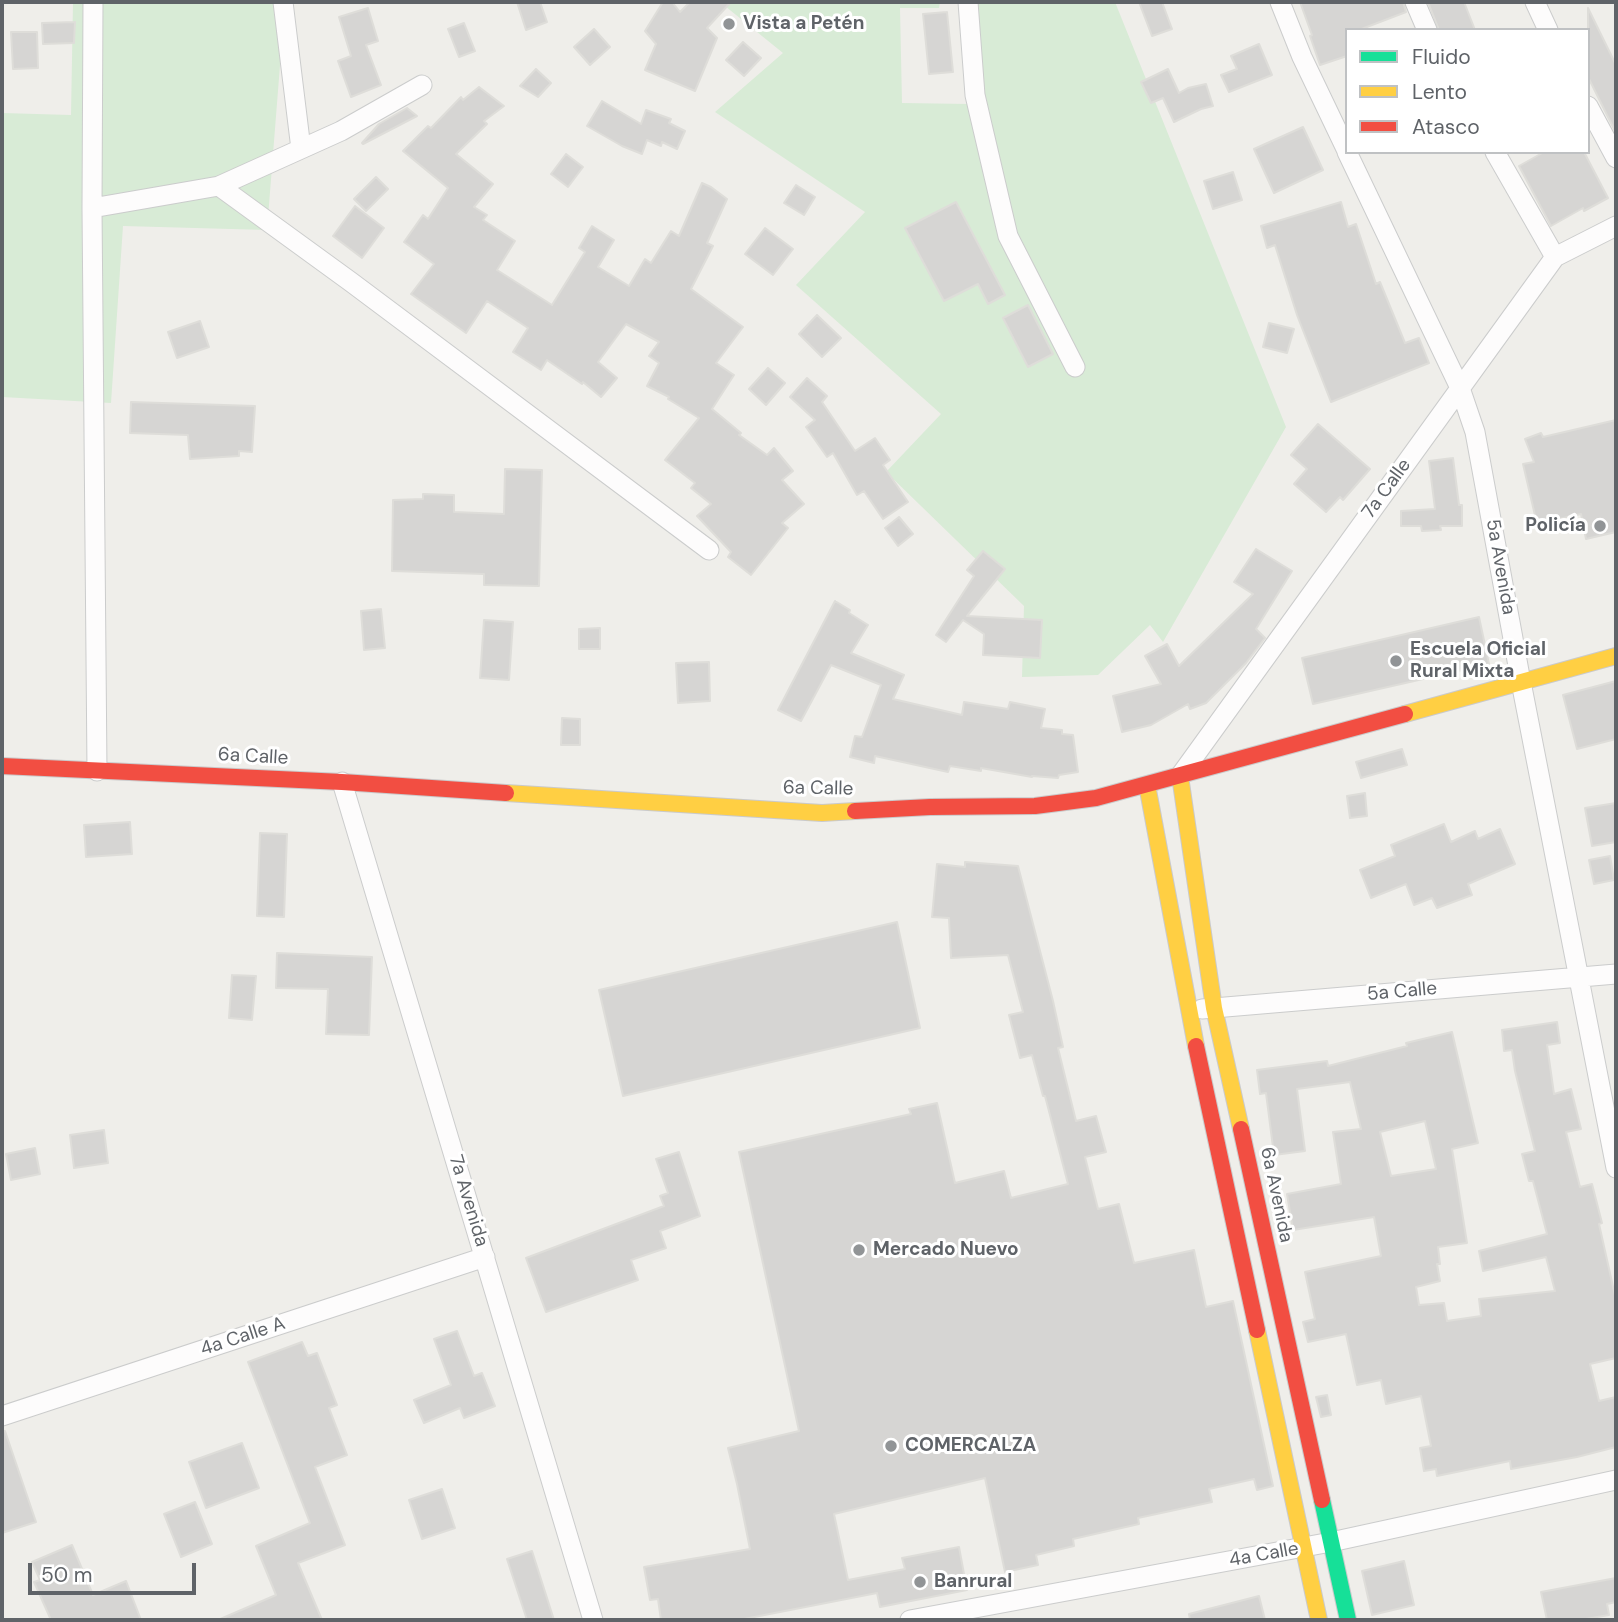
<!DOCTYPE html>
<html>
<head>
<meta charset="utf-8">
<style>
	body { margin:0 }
	#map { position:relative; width:1618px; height:1622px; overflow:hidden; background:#efeeea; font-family:"DM Sans",sans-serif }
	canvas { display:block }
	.frame { position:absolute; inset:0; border:4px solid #5f6368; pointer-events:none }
	.legend { position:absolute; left:1345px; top:28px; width:245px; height:126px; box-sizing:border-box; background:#fff; border:2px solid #bfc1c3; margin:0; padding:9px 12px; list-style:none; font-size:21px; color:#5f6368 }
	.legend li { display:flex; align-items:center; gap:14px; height:35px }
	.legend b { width:35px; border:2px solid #bfc1c3 }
	.scale { position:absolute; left:28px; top:1563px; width:168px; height:32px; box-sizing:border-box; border:4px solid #5f6368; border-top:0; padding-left:9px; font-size:21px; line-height:24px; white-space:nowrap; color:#5f6368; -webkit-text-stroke:5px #fff; paint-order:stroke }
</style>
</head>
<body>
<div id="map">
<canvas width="1618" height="1622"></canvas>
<div class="frame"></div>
<ul class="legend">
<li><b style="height:9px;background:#16e098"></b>Fluido</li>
<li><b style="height:9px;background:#ffcf43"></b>Lento</li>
<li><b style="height:9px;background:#f24e42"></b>Atasco</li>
</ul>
<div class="scale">50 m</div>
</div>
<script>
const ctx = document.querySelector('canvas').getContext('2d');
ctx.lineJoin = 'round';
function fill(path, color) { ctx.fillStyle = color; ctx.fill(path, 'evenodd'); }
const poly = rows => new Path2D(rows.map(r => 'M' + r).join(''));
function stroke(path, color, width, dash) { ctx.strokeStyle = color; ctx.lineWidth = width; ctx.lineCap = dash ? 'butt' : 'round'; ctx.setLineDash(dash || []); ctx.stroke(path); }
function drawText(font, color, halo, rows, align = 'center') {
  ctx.font = font + ' "DM Sans",sans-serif'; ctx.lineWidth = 6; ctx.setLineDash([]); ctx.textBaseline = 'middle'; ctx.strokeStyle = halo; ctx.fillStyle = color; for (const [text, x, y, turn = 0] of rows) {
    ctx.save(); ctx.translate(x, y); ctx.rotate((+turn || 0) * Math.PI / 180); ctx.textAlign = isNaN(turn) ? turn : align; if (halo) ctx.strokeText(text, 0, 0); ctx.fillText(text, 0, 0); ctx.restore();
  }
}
const green = poly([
	[73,2,285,2,267,230,123,226,111,403,2,397,2,113,71,115],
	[720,2,940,2,939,8,900,8,902,103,970,104,978,2,1115,2,1286,427,1163,642,1150,625,1098,675,1022,677,1024,606,886,472,941,414,796,285,865,212,715,112,783,53]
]);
const building = poly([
	[517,2,540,2,547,22,526,30,517,2],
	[663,2,672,2,680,12,690,2,731,2,707,28,717,38,695,91,645,70,656,44,645,31,663,2],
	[1139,2,1162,2,1172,29,1152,36,1139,2],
	[1300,2,1403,2,1406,12,1359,30,1347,30,1347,56,1320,65,1310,36,1312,35,1300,2],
	[1428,2,1464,2,1475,30,1439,30,1428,2],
	[368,8,378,41,366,45,381,85,351,97,338,61,351,56,339,17,368,8],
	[1588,8,1616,65,1616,133,1588,77,1588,8],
	[947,12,953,72,929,74,923,14,947,12],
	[75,22,74,43,43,44,42,23,75,22],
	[464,23,475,51,459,57,448,29,464,23],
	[594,29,610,47,590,65,574,47,594,29],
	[11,32,37,32,38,68,13,69,11,32],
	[743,42,761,58,744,76,726,60,743,42],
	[1259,44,1272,75,1229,92,1221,75,1237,69,1231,56,1259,44],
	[536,69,551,83,538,97,520,86,536,69],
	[1168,69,1179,93,1188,88,1206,84,1213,106,1201,109,1174,122,1163,98,1151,103,1141,82,1168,69],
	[479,87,504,106,484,121,487,124,456,154,493,184,474,207,487,215,483,220,515,241,497,270,552,305,585,252,579,248,592,226,614,240,598,267,629,286,645,259,651,263,671,231,679,236,702,183,711,187,727,199,707,243,713,246,691,289,743,327,716,363,734,375,712,409,741,433,739,435,767,455,774,448,793,471,782,480,804,504,782,523,788,528,751,575,728,557,731,552,697,516,711,504,691,488,695,483,665,460,699,418,668,399,669,397,647,386,659,363,649,356,659,342,626,324,598,362,617,378,601,397,583,382,582,384,547,360,541,370,513,352,528,328,487,301,466,333,411,294,434,264,404,242,423,215,428,219,448,188,403,151,428,126,431,128,461,97,463,100,479,87],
	[602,101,641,124,646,110,671,119,669,123,685,131,677,149,662,142,661,146,647,140,642,154,622,146,587,126,602,101],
	[407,108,417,116,363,144,362,143,379,124,407,108],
	[1303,127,1323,170,1274,193,1254,149,1303,127],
	[1544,152,1584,152,1608,198,1584,211,1583,208,1551,226,1519,166,1544,152],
	[566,154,583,167,568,187,551,174,566,154],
	[1233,172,1242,200,1213,209,1204,181,1233,172],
	[376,177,388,189,366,211,354,199,376,177],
	[796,185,815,197,804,215,784,203,796,185],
	[956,202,1005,295,988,304,978,284,944,301,905,228,956,202],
	[1341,202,1348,227,1356,224,1376,284,1380,282,1405,343,1419,338,1429,363,1331,402,1297,315,1275,245,1267,248,1261,226,1341,202],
	[355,206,384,228,362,258,333,236,355,206],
	[765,228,793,249,773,275,745,254,765,228],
	[1028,305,1053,354,1028,367,1003,318,1028,305],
	[817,315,841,338,822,357,799,334,817,315],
	[200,321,209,347,177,358,168,332,200,321],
	[1269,323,1294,329,1287,353,1263,347,1269,323],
	[768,368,785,383,766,405,749,389,768,368],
	[807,378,827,396,822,402,855,451,875,438,890,460,883,465,908,502,883,519,864,491,857,495,833,453,827,457,806,427,815,420,790,397,807,378],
	[131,402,255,406,252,452,239,451,239,456,190,459,188,435,130,433,131,402],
	[1616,420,1616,532,1586,539,1581,514,1537,524,1523,464,1534,462,1525,439,1541,433,1543,437,1616,420],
	[1318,424,1370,469,1343,500,1340,497,1326,512,1294,484,1307,469,1291,455,1318,424],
	[1453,458,1459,505,1462,505,1462,526,1440,526,1441,530,1422,531,1421,526,1401,526,1401,511,1435,509,1429,461,1453,458],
	[505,469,542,470,539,586,484,585,484,574,392,571,393,500,423,499,423,494,454,495,454,512,504,514,505,469],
	[899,517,913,534,898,546,885,528,899,517],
	[1256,549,1292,571,1256,629,1265,638,1246,663,1206,703,1190,709,1188,704,1151,725,1122,732,1113,696,1161,684,1145,656,1167,644,1179,666,1253,594,1234,582,1256,549],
	[983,551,1005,569,967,616,1042,620,1040,658,983,655,984,634,963,620,946,642,936,635,974,576,967,570,983,551],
	[835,601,850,610,849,613,868,625,851,653,904,675,893,699,962,715,964,702,1008,709,1010,702,1045,709,1041,728,1062,730,1062,734,1073,735,1078,772,1059,775,1058,778,1032,776,1032,777,981,768,981,771,950,766,948,772,875,756,874,763,850,757,855,736,862,737,881,685,831,665,801,721,778,710,835,601],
	[381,609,385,648,364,650,361,611,381,609],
	[1479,617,1489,664,1313,704,1302,658,1479,617],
	[484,620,513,622,509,680,480,678,484,620],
	[600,628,600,649,579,649,579,629,600,628],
	[709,662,710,701,678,703,676,663,709,662],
	[1616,681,1616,739,1577,749,1563,695,1616,681],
	[562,718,580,719,580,745,561,745,562,718],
	[1402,749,1407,765,1361,778,1356,762,1402,749],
	[1365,793,1367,816,1350,818,1347,796,1365,793],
	[1616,803,1616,842,1592,846,1585,808,1616,803],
	[130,822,132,854,86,857,84,825,130,822],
	[1444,824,1451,842,1475,831,1478,839,1500,829,1515,864,1468,884,1472,895,1437,908,1432,898,1414,905,1406,884,1371,898,1360,870,1395,856,1391,845,1444,824],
	[260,833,287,834,284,917,257,916,260,833],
	[1610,856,1614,880,1594,884,1589,860,1610,856],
	[965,862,1018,866,1053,1001,1063,1047,1058,1048,1076,1121,1096,1116,1106,1152,1085,1157,1098,1209,1119,1204,1134,1263,1194,1250,1206,1307,1233,1301,1273,1486,1257,1490,1254,1479,1209,1489,1212,1502,1138,1518,1139,1524,1073,1539,1074,1546,1036,1555,1038,1565,1005,1572,985,1478,834,1514,848,1580,905,1569,902,1558,959,1547,967,1590,880,1607,877,1593,739,1620,661,1620,658,1599,650,1600,644,1567,750,1549,737,1484,728,1448,799,1431,739,1152,911,1114,909,1109,937,1103,955,1183,1004,1171,1011,1198,1068,1184,1045,1096,1043,1096,1032,1055,1020,1058,1009,1015,1023,1012,1008,955,951,958,949,918,932,917,937,864,965,867,965,862],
	[897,922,920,1028,623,1096,599,990,897,922],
	[277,953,372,957,369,1035,326,1034,328,989,276,988,277,953],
	[232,975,256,976,252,1020,229,1018,232,975],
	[1557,1022,1560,1043,1547,1045,1554,1094,1571,1089,1581,1129,1566,1132,1580,1187,1592,1184,1602,1223,1599,1224,1616,1300,1616,1358,1590,1364,1599,1401,1616,1397,1616,1447,1577,1457,1511,1469,1510,1461,1437,1476,1436,1469,1424,1471,1420,1448,1431,1446,1421,1396,1386,1404,1381,1380,1357,1385,1346,1334,1308,1342,1303,1322,1315,1319,1305,1272,1381,1256,1374,1217,1293,1230,1287,1194,1341,1184,1333,1132,1361,1129,1350,1082,1297,1089,1305,1151,1274,1155,1266,1093,1260,1094,1257,1070,1327,1061,1328,1066,1407,1046,1406,1043,1452,1032,1478,1143,1452,1149,1467,1243,1438,1247,1440,1264,1437,1264,1440,1281,1416,1287,1419,1305,1444,1303,1447,1321,1481,1316,1479,1299,1555,1291,1546,1257,1483,1271,1479,1251,1547,1234,1533,1181,1529,1181,1522,1154,1535,1151,1515,1071,1512,1050,1504,1051,1502,1030,1557,1022],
	[1425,1121,1436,1169,1391,1176,1380,1132,1425,1121],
	[104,1130,108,1163,74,1168,70,1135,104,1130],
	[35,1148,40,1174,11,1180,6,1154,35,1148],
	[679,1152,700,1216,660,1231,666,1248,631,1260,638,1280,546,1312,526,1258,664,1206,660,1196,668,1193,656,1159,679,1152],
	[457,1331,474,1376,482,1373,495,1406,464,1418,460,1408,424,1423,414,1400,451,1385,434,1339,457,1331],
	[302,1342,308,1356,317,1353,337,1405,329,1408,347,1455,315,1467,345,1545,298,1563,322,1620,218,1620,276,1595,256,1546,310,1523,248,1362,302,1342],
	[1327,1395,1331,1415,1321,1417,1316,1397,1327,1395],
	[2,1431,5,1431,36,1522,2,1533,2,1431],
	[242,1443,259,1488,206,1508,189,1462,242,1443],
	[442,1489,455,1528,422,1539,409,1500,442,1489],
	[195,1502,212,1544,181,1557,164,1514,195,1502],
	[72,1545,93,1595,126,1581,141,1620,51,1620,34,1582,40,1580,32,1562,72,1545],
	[532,1551,554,1620,527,1620,507,1559,532,1551],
	[1404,1561,1414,1605,1372,1615,1362,1571,1404,1561],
	[1616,1578,1616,1602,1607,1604,1609,1615,1580,1620,1547,1620,1541,1592,1616,1578],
	[1259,1596,1265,1620,1190,1620,1189,1614,1259,1596]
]);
const street = poly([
	[93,2,92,208,97,771],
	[283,2,301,149],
	[968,2,975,95,1008,236,1075,367],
	[1280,2,1302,57,1347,151],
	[1415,2,1427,30],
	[1535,2,1548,30],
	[1588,106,1616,158],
	[1347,152,1460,388,1475,432,1521,682,1616,1168],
	[1495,152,1555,257],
	[219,186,351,282,709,550],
	[92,208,219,186,341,131,422,85],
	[1180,776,1555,257,1616,226],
	[342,782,593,1620],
	[1202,1009,1616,974],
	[2,1416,485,1257],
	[910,1620,1331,1542,1616,1480]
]);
const fast = poly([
	[1322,1500,1348,1620]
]);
const slow = poly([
	[1405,714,1616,656],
	[1180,776,1214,1008,1241,1129],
	[1147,785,1196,1046],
	[506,793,822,813,855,811],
	[1257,1330,1319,1620]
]);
const jam = poly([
	[2,766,342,782,506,793],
	[855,811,930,807,1035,806,1096,798,1405,714],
	[1196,1046,1257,1330],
	[1241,1129,1322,1500]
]);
const markers = [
	[729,24,7,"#919496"],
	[1600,526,7,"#919496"],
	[1396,661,7,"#919496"],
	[859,1250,7,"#919496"],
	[891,1446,7,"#919496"],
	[920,1582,7,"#919496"]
];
const poiNames = [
	["Vista a Petén",743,24],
	["Policía",1586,526,"right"],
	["Escuela Oficial",1410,650],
	["Rural Mixta",1410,672],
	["Mercado Nuevo",873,1250],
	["COMERCALZA",905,1446],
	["Banrural",934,1582]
];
const streetNames = [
	["7a Calle",1387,489,-54],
	["5a Avenida",1500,567,80],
	["6a Calle",253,757,3],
	["6a Calle",818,789,1],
	["5a Calle",1402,992,-5],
	["6a Avenida",1276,1195,78],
	["7a Avenida",468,1201,73],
	["4a Calle A",243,1337,-18],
	["4a Calle",1264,1555,-10]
];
fill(green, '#d8ebd6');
fill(building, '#d6d5d3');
stroke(building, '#deddd9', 2);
stroke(street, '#cbcccc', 21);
stroke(fast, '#cacacb', 18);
stroke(slow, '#cacacb', 18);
stroke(jam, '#cacacb', 18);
stroke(street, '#fdfcfc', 19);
stroke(fast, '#16e098', 16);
stroke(slow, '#ffcf43', 16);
stroke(jam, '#f24e42', 16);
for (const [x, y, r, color] of markers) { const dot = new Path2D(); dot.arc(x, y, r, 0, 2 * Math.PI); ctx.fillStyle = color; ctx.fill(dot); stroke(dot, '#fff', 2.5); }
drawText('bold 19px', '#5f6368', '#fff', poiNames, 'left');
drawText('19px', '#5f6368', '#fff', streetNames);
</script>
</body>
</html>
